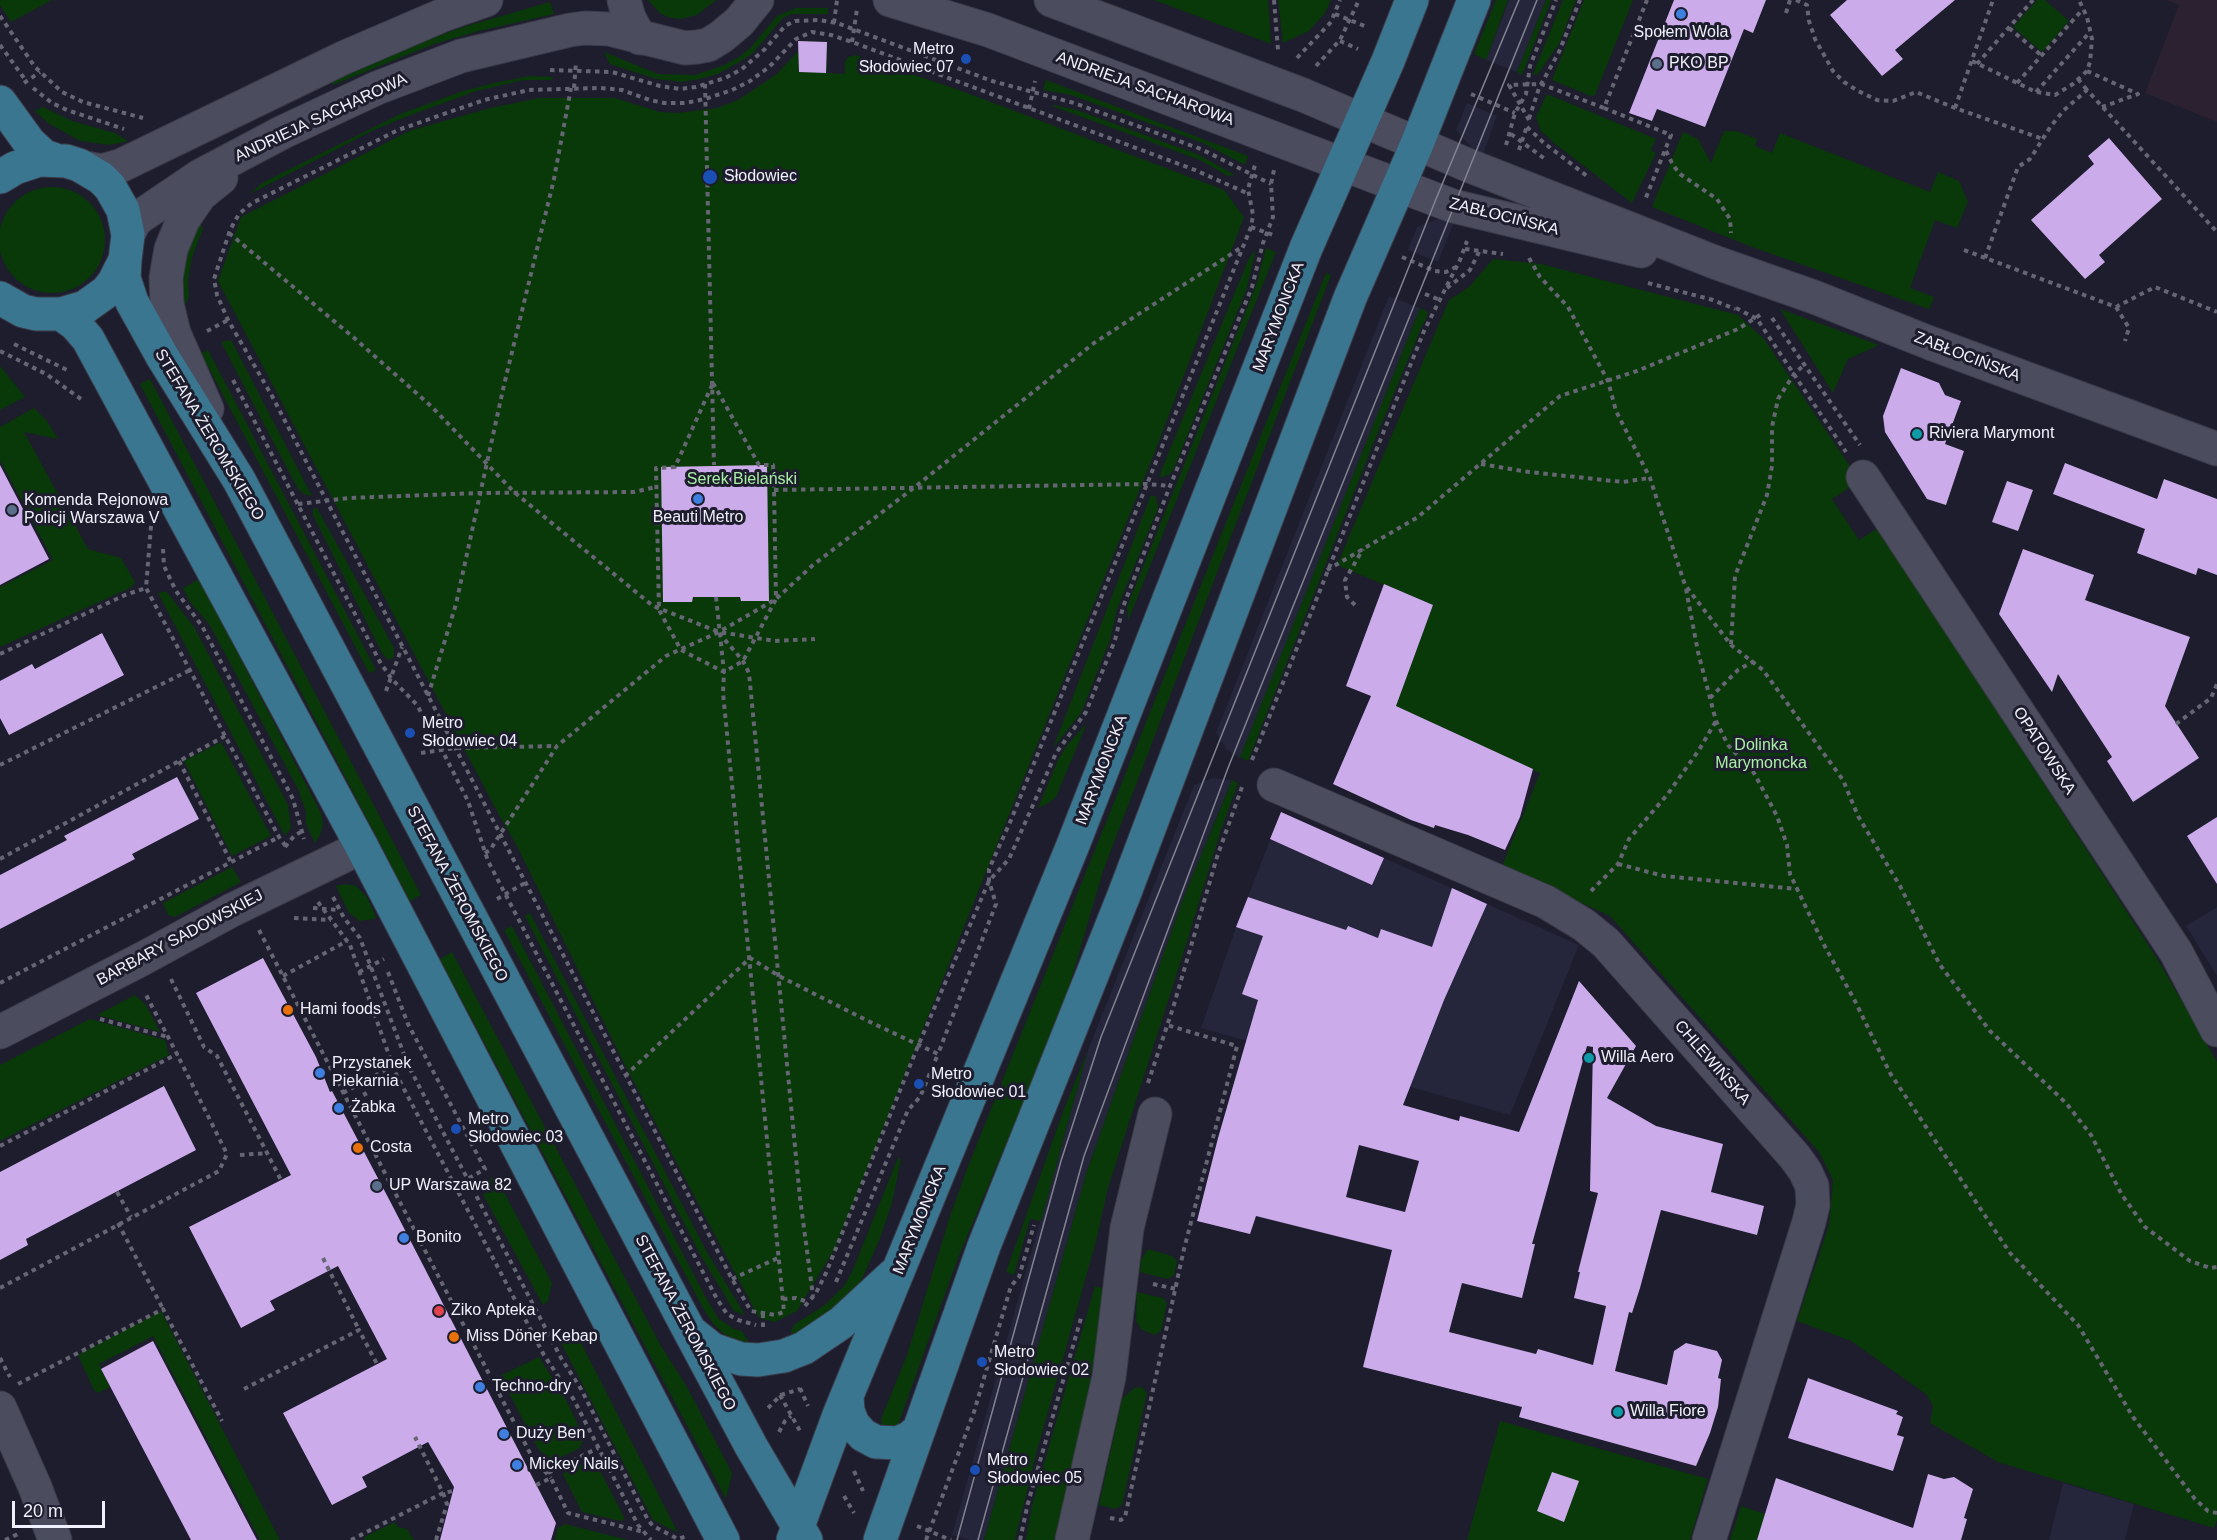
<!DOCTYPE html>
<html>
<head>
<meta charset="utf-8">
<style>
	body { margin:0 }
	#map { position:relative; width:2217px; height:1540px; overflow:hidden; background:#1d1d2d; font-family:Arial,sans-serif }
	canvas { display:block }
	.scale { position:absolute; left:12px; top:1501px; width:93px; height:27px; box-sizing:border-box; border:3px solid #f0f1fc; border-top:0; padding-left:8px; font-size:18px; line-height:21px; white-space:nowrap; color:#f0f1fc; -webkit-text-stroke:4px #1d1d2d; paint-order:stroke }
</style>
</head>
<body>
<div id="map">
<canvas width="2217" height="1540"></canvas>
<div class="scale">20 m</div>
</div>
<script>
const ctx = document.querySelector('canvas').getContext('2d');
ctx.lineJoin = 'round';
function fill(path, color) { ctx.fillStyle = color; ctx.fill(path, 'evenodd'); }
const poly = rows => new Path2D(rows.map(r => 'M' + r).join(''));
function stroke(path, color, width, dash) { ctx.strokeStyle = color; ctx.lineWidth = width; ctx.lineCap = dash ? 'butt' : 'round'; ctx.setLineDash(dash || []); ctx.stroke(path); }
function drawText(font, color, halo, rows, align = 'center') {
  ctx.font = font + ' Arial,sans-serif'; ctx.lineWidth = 6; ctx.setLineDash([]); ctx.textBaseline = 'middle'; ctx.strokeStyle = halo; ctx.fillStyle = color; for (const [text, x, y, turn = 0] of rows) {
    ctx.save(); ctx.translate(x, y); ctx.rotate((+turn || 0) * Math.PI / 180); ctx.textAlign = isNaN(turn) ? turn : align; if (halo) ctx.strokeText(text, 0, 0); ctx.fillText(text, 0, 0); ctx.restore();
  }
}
const built = poly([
	[1509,0,1546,0,1517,72,1486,60],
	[1467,103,1497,116,1483,154,1471,147,1456,130],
	[1445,216,1456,217,1438,262,1408,250,1417,227],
	[1389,296,1420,308,1240,758,1227,750,1216,733],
	[1213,778,1232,780,1183,899,1086,1174,984,1540,970,1540,952,1535,1088,1050,1194,785],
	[1281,812,1579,945,1510,1115,1201,1028,1236,927],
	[2217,907,2217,976,2186,926],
	[2063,1483,2134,1504,2125,1540,2049,1540]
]);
const education = poly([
	[2166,0,2217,0,2217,122,2145,93,2179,5]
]);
const green = poly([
	[0,0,52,0,11,22,0,5],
	[648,0,716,0,697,15,681,19,671,18,661,14],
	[1154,0,1268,0,1271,44],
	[1278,0,1331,0,1325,13,1309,31,1283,43],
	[1496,0,1508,0,1486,60,1474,54],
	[1546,0,1551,0,1522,75,1517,72],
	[1563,0,1576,0,1559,44,1537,75,1533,74],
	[1584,0,1633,0,1595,95,1591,96,1552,80],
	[2037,0,2045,0,2069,21,2042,52,2013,27],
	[550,2,554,14,479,31,434,44,333,85,331,82,414,44,467,26],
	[796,8,828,8,828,14,791,14,783,18,752,54,741,61,718,74,699,79,683,82,656,79,610,64,604,52,658,74,695,75,722,66,739,57,751,47,777,16],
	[799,41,827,42,827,73,845,74,845,62,848,57,855,55,959,90,1224,190,1244,217,1154,454,834,1250,797,1311,775,1322,759,1318,734,1271,625,1065,517,846,499,815,218,281,241,217,409,131,490,108,539,98,615,98,660,112,677,113,717,108,738,100,777,74,798,51],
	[530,76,553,77,552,80,524,80,476,91,403,118,374,130,250,194,262,183,400,114,463,91,498,82],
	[1046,80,1248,156,1245,165,1203,143,1071,95,1043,90],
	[1547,94,1656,139,1651,150,1656,153,1632,203,1554,143,1541,131,1536,117],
	[1054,105,1077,110,1199,155,1235,175,1228,176,1200,160,1052,106],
	[43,107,72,121,115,133,128,141,110,145,80,141,48,123,35,111],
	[1724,131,1736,131,1757,139,1755,146,1772,153,1780,133,1930,192,1938,172,1959,181,1968,202,1957,228,1935,220,1910,288,1934,297,1929,309,1752,247,1652,207,1683,132,1698,139,1711,163],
	'-1 240a53 53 0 1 1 106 0a53 53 0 1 1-106 0Z',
	[198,223,201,225,203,229,192,257,188,281,189,297,184,307,182,269,187,248],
	[1266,248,1276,252,1128,621,1127,607,1257,283],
	[1256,249,1247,288,1174,468,1170,474,1160,478,1161,471,1249,258],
	[1493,259,1541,264,1738,315,1764,339,1860,481,1832,499,1859,540,1878,528,2158,960,2217,1062,2217,1520,2214,1528,1998,1462,1930,1423,1933,1406,1926,1394,1851,1341,1797,1321,1829,1225,1833,1180,1819,1152,1610,916,1502,866,1540,773,1396,706,1433,605,1337,565,1449,300,1469,287],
	[1326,273,1331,275,1103,871,1063,1008,958,1258,897,1428,882,1428,881,1419,907,1355,951,1213,969,1164],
	[1420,308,1428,312,1426,319,1422,326,1374,442,1248,761,1240,757],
	[1780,309,1879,345,1848,359,1833,393],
	[231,340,312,496,304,494,298,489,221,342],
	[208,350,376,670,369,673,201,353],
	[0,366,25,397,0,410],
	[150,379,421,895,410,901,140,384],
	[34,408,47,421,58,439,24,432,88,549,121,558,135,582,132,587,0,647,0,587,53,560,0,460,0,427],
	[1151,495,1156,497,1158,508,1117,609,1110,640,1081,713,1053,748],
	[313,508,317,508,394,648,394,657,388,660,382,653,313,515],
	[199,579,321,813,323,824,320,835,315,843,306,824,306,812,298,789,209,624,190,602,183,588],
	[166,591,194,627,288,805,291,828,285,836,158,593],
	[1087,723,1056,797,1047,804,1038,808,1058,760,1068,744],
	[221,742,271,836,232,856,184,761],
	[1232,780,1238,783,1220,833,1185,948,1108,1188,1096,1241,1036,1454,1015,1540,984,1540,1086,1174,1183,899],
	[232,867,241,882,175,917,168,915,163,903],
	[346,884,356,886,367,897,376,917,374,919,360,921,349,913,336,886],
	[530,913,707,1252,745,1315,734,1311,700,1254,525,916],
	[512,926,705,1296,718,1318,734,1329,742,1331,751,1346,724,1334,715,1326,704,1310,504,930],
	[452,952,661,1346,687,1387,732,1473,726,1499,440,959],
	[135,995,146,1005,160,1032,97,1015],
	[90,1019,165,1040,169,1055,0,1141,0,1065],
	[1088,1050,1041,1221,1030,1219,1014,1275,1006,1272,1064,1109],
	[898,1158,901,1159,892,1203,879,1241,860,1283,842,1303,792,1338,791,1330,795,1324,825,1305,844,1286,852,1272],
	[496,1177,552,1283,548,1301,543,1305,484,1196,489,1179],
	[1148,1249,1172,1256,1177,1261,1174,1275,1168,1279,1140,1272,1141,1260],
	[1095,1286,1105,1289,1093,1379,1057,1540,1026,1540,1032,1506],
	[1137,1292,1163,1298,1167,1303,1161,1331,1154,1335,1141,1329,1136,1321],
	[161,1311,280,1540,260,1540,153,1336,99,1364,110,1387,98,1393,94,1390,78,1355],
	[567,1332,577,1335,678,1533,653,1520,557,1335],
	[539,1357,565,1398,584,1437,580,1448,553,1461,539,1450,500,1376],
	[1142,1387,1147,1393,1122,1505,1116,1509,1099,1505,1122,1399,1134,1388],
	[1500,1421,1708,1479,1690,1540,1467,1540],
	[587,1461,598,1467,625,1519,621,1521,582,1512,563,1474],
	[1741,1506,1765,1514,1852,1540,1730,1540],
	[395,1522,398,1527,407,1529,414,1540,365,1540,364,1537],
	[565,1524,628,1540,555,1540,558,1528]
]);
const building = poly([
	[1674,0,1766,0,1753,33,1744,29,1705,127,1657,109,1652,121,1629,113],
	[1847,0,1955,0,1895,50,1903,59,1882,76,1830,15],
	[798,41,827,42,826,73,799,72],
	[2109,138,2162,199,2099,255,2105,262,2085,279,2031,220,2094,164,2088,156],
	[1901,368,1939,383,1945,395,1961,401,1945,444,1964,451,1946,505,1927,499,1885,432,1883,416],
	[2065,463,2157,499,2164,479,2217,499,2217,575,2198,568,2196,575,2137,553,2145,529,2053,494],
	[0,465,49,559,0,585],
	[767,465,769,601,741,601,740,597,693,597,692,602,663,602,661,467],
	[2007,481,2033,490,2018,531,1992,522],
	[2023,549,2094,575,2085,600,2190,637,2165,706,2199,758,2133,802,2107,761,2112,757,2058,674,2052,692,1999,614],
	[1384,584,1433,605,1396,706,1533,769,1520,817,1505,850,1468,835,1435,825,1434,828,1411,820,1333,784,1371,696,1346,686],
	[102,633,124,675,9,735,0,718,0,681,32,664,35,669],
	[177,777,199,819,132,854,135,859,0,929,0,875,67,840,64,836],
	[1281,812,1384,858,1372,885,1270,839],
	[2217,817,2217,884,2187,836],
	[1452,888,1487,904,1444,1000,1403,1105,1459,1121,1460,1116,1519,1132,1579,981,1636,1046,1607,1098,1656,1126,1723,1144,1711,1192,1764,1206,1757,1235,1661,1210,1640,1288,1632,1313,1629,1312,1615,1371,1667,1385,1674,1351,1686,1343,1717,1351,1722,1360,1718,1378,1721,1379,1718,1407,1710,1433,1696,1466,1519,1417,1522,1407,1363,1367,1392,1250,1256,1216,1250,1234,1197,1221,1218,1138,1258,1000,1242,994,1263,936,1236,927,1248,897,1346,930,1348,926,1378,938,1381,929,1432,947],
	[1587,1046,1593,1047,1590,1191,1598,1193,1578,1272,1580,1272,1574,1298,1606,1306,1593,1365,1538,1349,1536,1354,1449,1332,1462,1283,1522,1298,1535,1244,1532,1244],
	[1359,1145,1419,1161,1405,1212,1346,1197],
	[263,958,316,1057,330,1092,332,1091,391,1203,556,1523,551,1540,440,1540,454,1487,428,1442,362,1477,367,1487,332,1505,283,1413,387,1359,338,1266,270,1301,275,1310,241,1328,189,1227,291,1175,196,993],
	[164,1086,196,1150,26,1239,28,1245,0,1260,0,1172],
	[153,1341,257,1540,191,1540,101,1369],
	[1808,1378,1898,1411,1896,1414,1903,1417,1897,1435,1904,1437,1893,1471,1788,1438],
	[1552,1472,1579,1481,1564,1522,1537,1511],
	[1928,1474,1944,1479,1954,1477,1973,1489,1964,1518,1967,1519,1961,1540,1757,1540,1776,1478,1913,1528]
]);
const path = poly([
	[1274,0,1278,50],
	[1796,0,1807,5,1809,21,1815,39,1833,71,1844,82,1858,91,1877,100,1893,101,1916,92,1955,108,2043,139],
	[1786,13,1790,0],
	[1335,14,1367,27],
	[0,16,35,67,62,92,83,102,143,118],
	[834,23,837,0],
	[2009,28,2041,55],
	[1340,41,1358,49],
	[852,42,857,9],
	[0,45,24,78],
	[1297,58,1331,22,1340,0],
	[1972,61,2036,92,2055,95,2073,84,2087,71,2090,62,2092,39,2087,17,2079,0],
	[1977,64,2033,0],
	[1316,66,1340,40,1359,0],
	[550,70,612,72,660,86,680,89,696,87,725,78,742,69,765,49,785,26,795,21,819,20,837,23,992,81,1074,103,1201,149,1271,184],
	[2087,71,2138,94,2102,107],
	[2078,79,2087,90],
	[24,83,40,72],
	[2017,83,2083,9],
	[705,84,714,465],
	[33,88,52,103,67,110,124,129],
	[574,88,576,62],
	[2036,92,2090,32],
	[1471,94,1515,113],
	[1604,108,1671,135,1645,200],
	[1955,108,1993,0],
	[1029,109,1035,81],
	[1529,119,1539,88,1559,52,1580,0],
	[1529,120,1509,85,1541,84,1604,108,1647,0],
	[1527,127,1544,143,1587,176],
	[1511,134,1545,159],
	[1506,145,1515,113,1526,94,1530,66,1556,0],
	[1519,150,1527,126],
	[1666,151,1673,165,1680,174,1717,199,1730,219,1731,233],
	[1251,227,1276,236],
	[229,233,353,337,431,406,514,492,653,606,719,632,775,641,815,639],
	[1465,249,1503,254],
	[1964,250,2116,307,2155,287,2217,312],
	[1402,257,1435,271,1446,272,1456,267],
	[1529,258,1540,277,1568,307,1608,381,1616,411,1650,478,1685,585,1731,645,1763,670,1843,780,1858,816,1900,886,1940,965,1990,1031,2066,1103,2091,1135,2122,1195,2145,1227,2190,1261,2210,1268,2217,1267],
	[1985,258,2018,167,2030,159,2051,126,2063,111,2087,90,2217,232],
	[1648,283,1713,300,1735,309],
	[1447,288,1470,270,1480,250],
	[1425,294,1440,300],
	[2116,307,2129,328,2125,341],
	[1736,308,1757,319,1846,452],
	[1772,318,1860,445],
	[207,331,228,320],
	[14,344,67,370],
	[0,351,46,374,81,399],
	[233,380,380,662,391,678,417,705,442,750,468,801,488,861,717,1299,727,1314,738,1320,756,1325],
	[713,383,759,465,773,465,774,490,776,599,743,661,724,672,681,650,659,610,656,468,675,467,713,383],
	[1481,464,1529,472,1623,482,1649,478],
	[774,490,1147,484,1170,486],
	[298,504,349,498,480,493,634,492,656,487],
	[151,526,146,588,279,837,287,848],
	[163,549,164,566,176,591,202,626,293,799,304,839],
	[1327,570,1418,517,1560,396,1637,371,1738,329,1763,313],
	[1686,589,1698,652,1716,721,1728,745,1754,773,1777,816,1787,845,1790,874,1823,943,1855,1001,1890,1073,2010,1253,2078,1325,2133,1417,2195,1499,2208,1511,2217,1513],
	[716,597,724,672,723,693,784,1312,775,1315,751,1311,732,1279,272,396,228,320,217,295,214,279,230,230,239,214,252,203,398,130,484,100,529,90,601,88,622,90,650,100,664,103,685,103,705,99,732,90,750,81,769,67,796,39,812,32,831,35,852,42,1195,170,1249,194],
	[1355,605,1347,597,1345,580,1363,549],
	[719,633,743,661,749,673,800,1198,813,1296],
	[1731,644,1735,576,1767,495,1772,466,1772,427,1778,399,1794,374,1805,364],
	[0,654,125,595,146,588],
	[386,691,402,647],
	[428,696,456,604,504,385,554,179,571,88],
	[1710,698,1738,670,1754,661],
	[2176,724,2211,698,2217,684],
	[421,753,455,748,557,746],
	[1252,760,1424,331,1460,260,1467,241],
	[179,761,231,862],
	[0,765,190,670],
	[285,847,295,835,301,832],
	[485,853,490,850,557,746,666,656,719,632,776,599,813,565,915,487,1094,343,1242,247],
	[0,859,225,736],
	[1618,864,1664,876,1797,889],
	[1591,891,1618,864,1629,839,1667,795,1699,750,1716,721],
	[333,897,344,918,360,938,408,1065,561,1358,581,1389,648,1520,653,1526,678,1539,687,1536],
	[497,899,525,883],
	[318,902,350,945,395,1072,544,1355,574,1400,638,1525,651,1540],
	[313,908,339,910],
	[294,918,331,920],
	[259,930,532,1457,551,1478],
	[359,972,384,959],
	[388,972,408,1024,485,1169,455,1186],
	[283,976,347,941],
	[171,979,204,1047,217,1056,281,1180],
	[0,983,279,837],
	[100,1019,168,1037],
	[625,1076,750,958,779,976,868,1021,938,1054,996,904,989,881,989,869,1011,820,1251,227,1253,215,1248,189,1255,165],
	[1148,1083,1173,1008,1217,857,1242,787],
	[360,1084,366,1096],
	[343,1093,393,1066],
	[0,1146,177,1054,145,993],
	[240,1155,268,1153],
	[117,1192,131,1217],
	[118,1223,163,1309],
	[323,1258,359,1330],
	[732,1279,778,1258],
	[836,1282,908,1110,920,1097,938,1054],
	[1153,1284,1176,1289],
	[0,1288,219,1171,227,1154,177,1054],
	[783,1299,796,1298,808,1302],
	[805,1306,816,1293,826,1273,918,1046,989,881,1009,859,1056,753,1086,712,1115,640,1123,607,1170,486,1252,287,1263,243,1273,217,1271,184,1274,170],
	[763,1327,763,1313],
	[0,1358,10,1377],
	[18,1384,163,1309,222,1421],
	[800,1388,808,1406],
	[244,1389,359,1330,377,1364],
	[780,1395,800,1431],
	[768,1408,781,1395,800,1389],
	[779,1432,785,1421,791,1416],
	[854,1471,863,1491],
	[548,1473,598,1448],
	[536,1485,551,1478,568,1513,644,1532],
	[844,1496,854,1513],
	[1110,1518,1121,1520,1125,1517,1184,1249,1237,1046,1167,1025],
	[917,1526,951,1540],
	[5,1540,18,1534],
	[351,1540,443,1493,415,1437],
	[436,1540,447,1504,443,1493,453,1491],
	[926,1540,974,1412,1011,1286,1019,1277,1034,1225],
	[1020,1540,1028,1503,1081,1318]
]);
const minor = poly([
	[624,0,629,18,640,38],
	[890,0,988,30,1453,206,1641,251],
	[1051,0,1303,95,1470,166,1717,263,1814,297,1930,343,2217,449],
	[86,168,101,171,120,166,343,58,443,15,486,0],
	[128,235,134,222,141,216,200,176,283,132,377,88,461,56,570,30,585,28,609,29,685,48,697,47,708,45,721,37,739,22,757,0],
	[207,409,174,333,167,304,166,278,171,249,183,220,200,195,221,178],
	[1863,477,2176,952,2217,1030],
	[1274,785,1546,902,1584,925,1606,943,1795,1157,1805,1171,1812,1186,1813,1205,1809,1222,1709,1540],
	[0,1032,142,959,232,910,362,847],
	[0,1408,35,1487,55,1540],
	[1072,1540,1109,1377,1127,1228,1155,1114]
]);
const major = poly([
	[0,102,29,142,44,156,53,159],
	[0,177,15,168,39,160,66,161,79,165,101,178,110,187,123,210,128,235,125,260,114,282,106,292,85,307,61,314,36,314,23,311,0,298],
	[125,260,124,278,132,302,162,356,239,480,689,1330,751,1446,806,1540],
	[61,314,75,324,88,339,362,847,723,1540],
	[692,1333,712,1349,741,1359,758,1360,784,1356,804,1348,841,1323,893,1275],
	[847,1397,848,1411,853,1424,863,1435,876,1442,898,1443,909,1438,918,1431],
	[793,1540,839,1415,1073,845,1306,248,1388,61,1412,0],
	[880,1540,984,1246,1124,895,1350,298,1417,144,1474,0]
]);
const tram = poly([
	[957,1540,1061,1161,1101,1037,1436,199,1519,0],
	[978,1540,1084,1156,1228,768,1537,0]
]);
const markers = [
	[1681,14,6,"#3f7fe0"],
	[966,59,6,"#1a4fb4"],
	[1657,64,6,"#5c6f8a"],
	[710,177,8,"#1a4fb4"],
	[1917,434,6,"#0f9aa8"],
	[698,499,6,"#3f7fe0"],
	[12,510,6,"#5c6f8a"],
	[410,733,6,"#1a4fb4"],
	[288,1010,6,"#e8710a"],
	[1589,1058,6,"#0f9aa8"],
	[320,1073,6,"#3f7fe0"],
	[919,1084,6,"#1a4fb4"],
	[339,1108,6,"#3f7fe0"],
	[456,1129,6,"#1a4fb4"],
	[358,1148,6,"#e8710a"],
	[377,1186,6,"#5c6f8a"],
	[404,1238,6,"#3f7fe0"],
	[439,1311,6,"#e0444e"],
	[454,1337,6,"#e8710a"],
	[982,1362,6,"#1a4fb4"],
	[480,1387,6,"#3f7fe0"],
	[1618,1412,6,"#0f9aa8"],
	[504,1434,6,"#3f7fe0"],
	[517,1465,6,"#3f7fe0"],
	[975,1470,6,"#1a4fb4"]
];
const poiNames = [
	["Społem Wola",1681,33,"center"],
	["Metro",954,50,"right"],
	["Słodowiec 07",954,68,"right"],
	["PKO BP",1669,64],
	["Słodowiec",724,177],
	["Riviera Marymont",1929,434],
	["Komenda Rejonowa",24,501],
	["Policji Warszawa V",24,519],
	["Beauti Metro",698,518,"center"],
	["Metro",422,724],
	["Słodowiec 04",422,742],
	["Hami foods",300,1010],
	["Willa Aero",1601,1058],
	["Przystanek",332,1064],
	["Piekarnia",332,1082],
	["Metro",931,1075],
	["Słodowiec 01",931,1093],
	["Żabka",351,1108],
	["Metro",468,1120],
	["Słodowiec 03",468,1138],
	["Costa",370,1148],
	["UP Warszawa 82",389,1186],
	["Bonito",416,1238],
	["Ziko Apteka",451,1311],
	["Miss Döner Kebap",466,1337],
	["Metro",994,1353],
	["Słodowiec 02",994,1371],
	["Techno-dry",492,1387],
	["Willa Fiore",1630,1412],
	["Duży Ben",516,1434],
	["Metro",987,1461],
	["Słodowiec 05",987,1479],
	["Mickey Nails",529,1465]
];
const streetNames = [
	["ANDRIEJA SACHAROWA",1145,89,20],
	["ANDRIEJA SACHAROWA",321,118,-25],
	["ZABŁOCIŃSKA",1504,217,14],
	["MARYMONCKA",1279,317,-69],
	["ZABŁOCIŃSKA",1967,357,21],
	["STEFANA ŻEROMSKIEGO",209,435,59],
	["OPATOWSKA",2044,751,57],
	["MARYMONCKA",1102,770,-69],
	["STEFANA ŻEROMSKIEGO",457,894,62],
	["BARBARY SADOWSKIEJ",180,938,-28],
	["CHLEWIŃSKA",1712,1063,49],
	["MARYMONCKA",920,1220,-68],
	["STEFANA ŻEROMSKIEGO",685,1323,62]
];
const parkNames = [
	["Serek Bielański",742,480],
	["Dolinka",1761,746],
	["Marymoncka",1761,764]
];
fill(built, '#25253b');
fill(education, '#2c2130');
fill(green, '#093908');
fill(building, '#cbabea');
stroke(minor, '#3a3a48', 35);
stroke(major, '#3a3a48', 35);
stroke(path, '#656573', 4, [4.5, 4.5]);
stroke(minor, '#4b4c5e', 33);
stroke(major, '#3a7690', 33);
stroke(tram, '#838492', 1.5);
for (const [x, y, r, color] of markers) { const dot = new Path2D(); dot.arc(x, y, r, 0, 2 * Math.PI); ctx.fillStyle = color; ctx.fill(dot); stroke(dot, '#1d1d2d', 2); }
drawText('16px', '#f0f1fc', '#1d1d2d', poiNames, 'left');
drawText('16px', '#f0f1fc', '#1d1d2d', streetNames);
drawText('16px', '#a9efa3', '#1d1d2d', parkNames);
</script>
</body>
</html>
